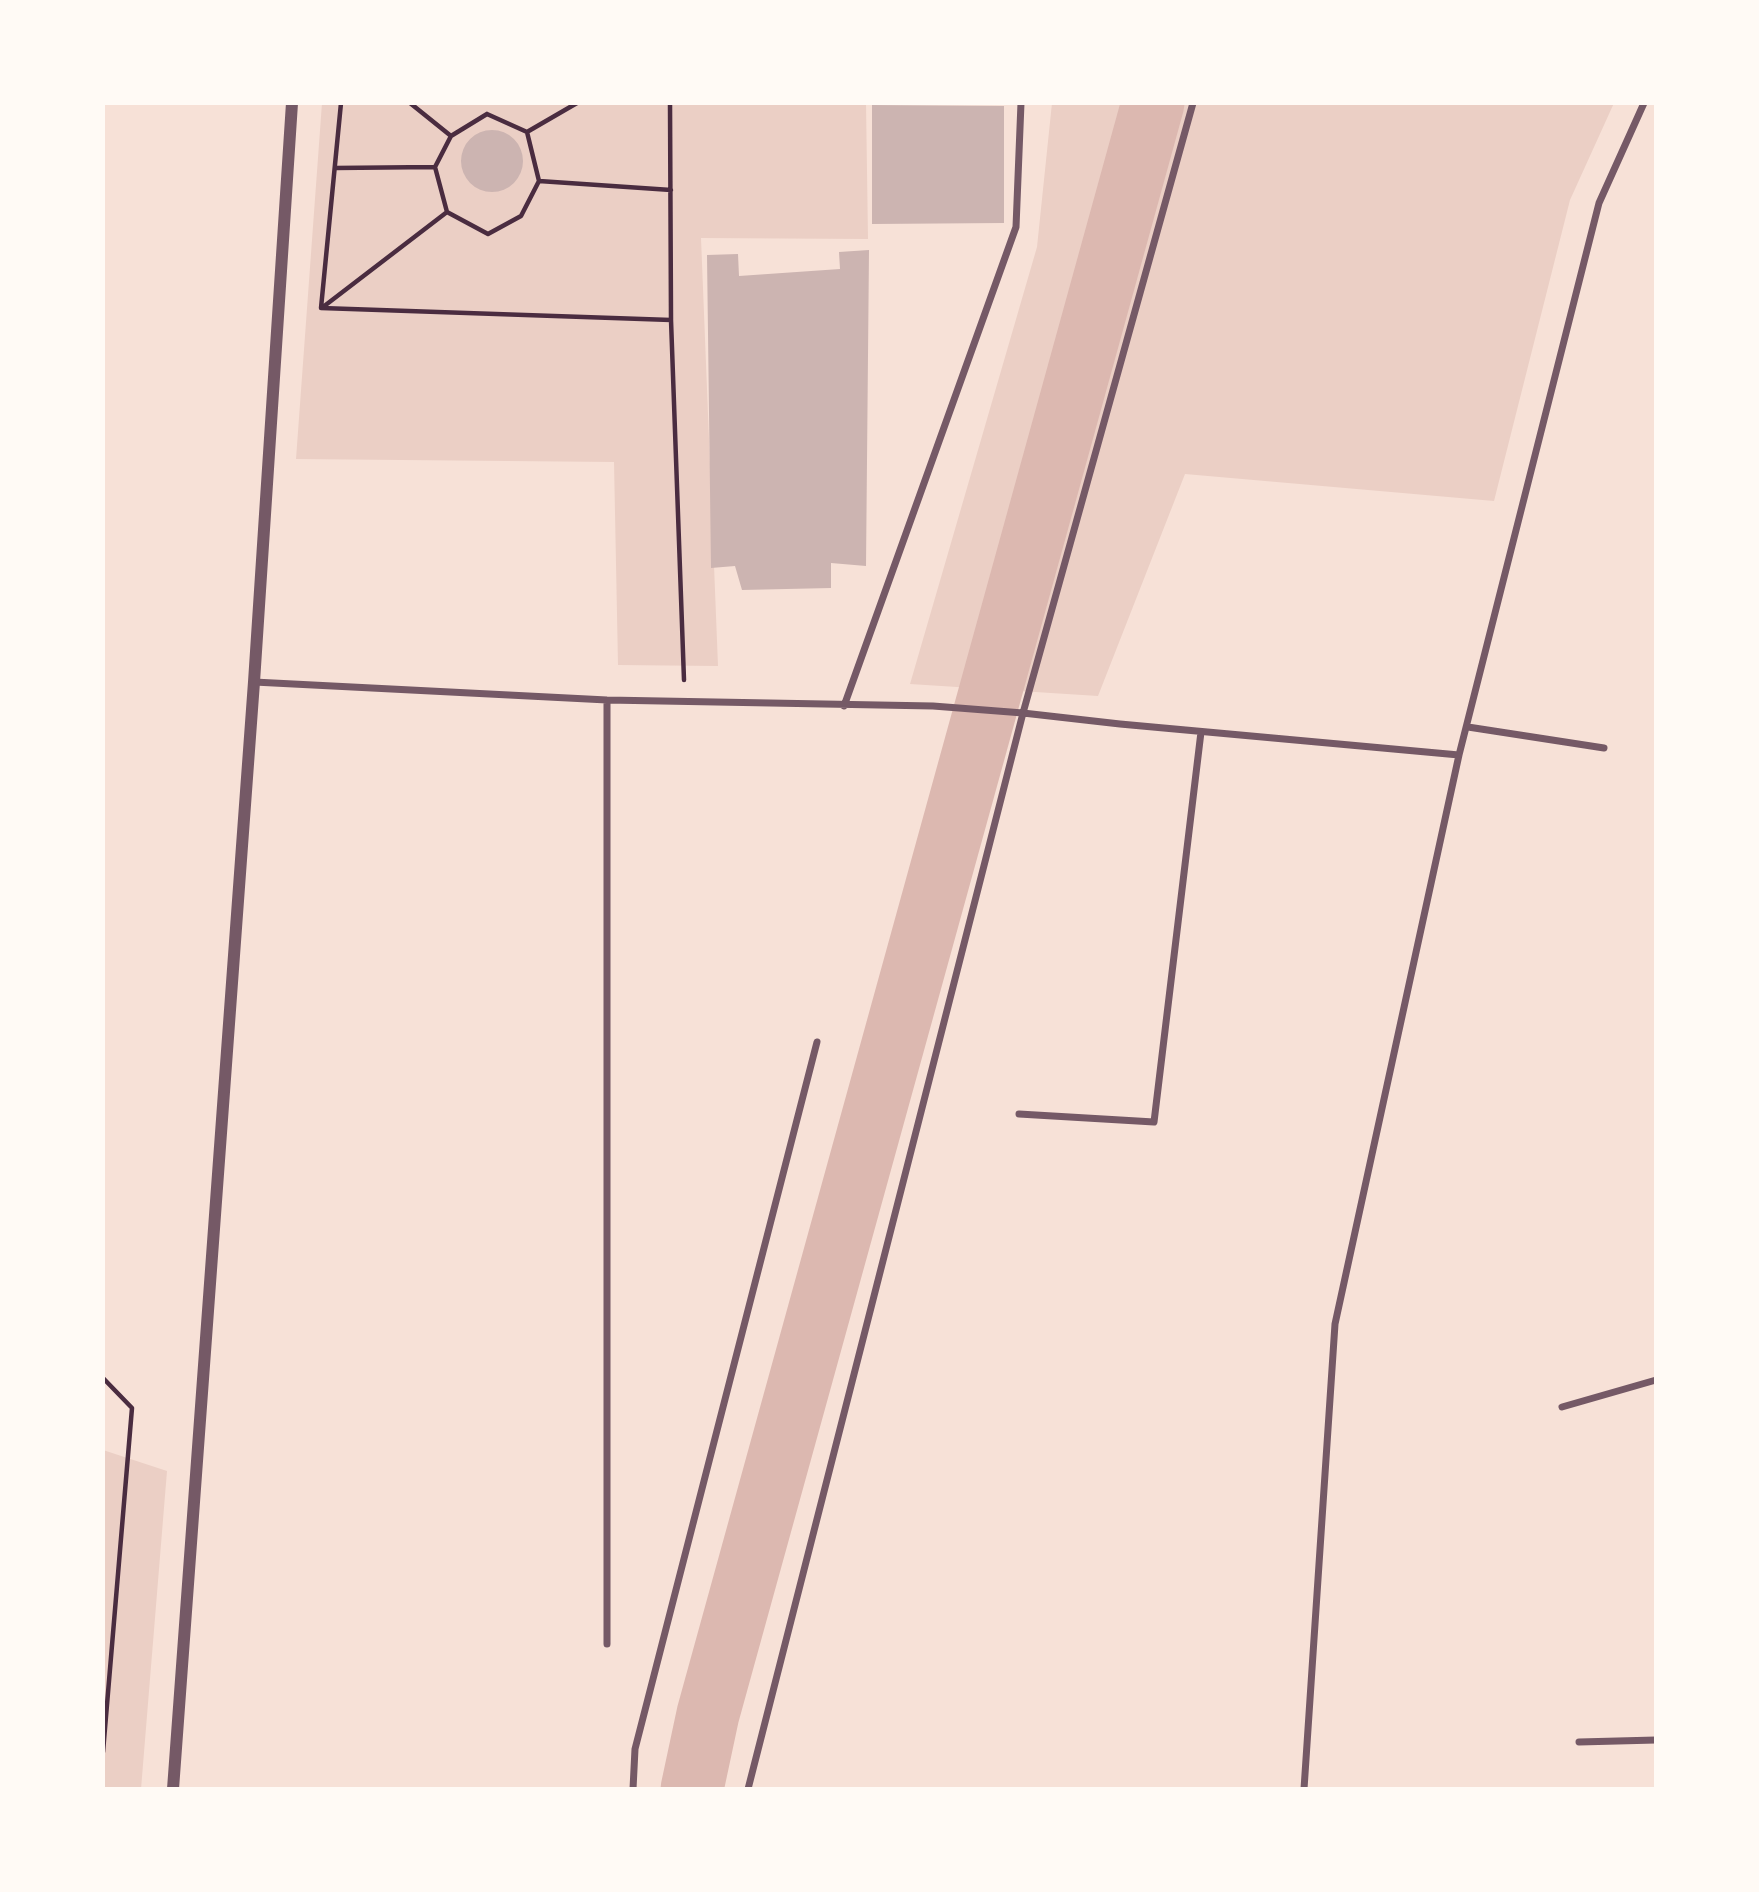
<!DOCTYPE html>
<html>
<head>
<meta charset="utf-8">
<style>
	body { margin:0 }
	#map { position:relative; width:1759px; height:1892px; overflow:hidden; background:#f7e1d7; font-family:Manrope,sans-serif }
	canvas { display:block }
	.frame { position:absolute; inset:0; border:105px solid #fffaf5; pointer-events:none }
</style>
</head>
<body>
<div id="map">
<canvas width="1759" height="1892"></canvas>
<div class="frame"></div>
</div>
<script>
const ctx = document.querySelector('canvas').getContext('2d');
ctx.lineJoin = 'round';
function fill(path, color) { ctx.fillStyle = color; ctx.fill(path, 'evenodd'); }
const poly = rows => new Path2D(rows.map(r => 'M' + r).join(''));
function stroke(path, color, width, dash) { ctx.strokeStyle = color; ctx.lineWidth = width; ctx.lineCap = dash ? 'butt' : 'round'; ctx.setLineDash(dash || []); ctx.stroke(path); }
const green = poly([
	[322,103,866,103,868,239,701,238,718,666,618,665,614,462,296,459],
	[1052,103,1614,103,1570,200,1494,501,1185,474,1098,696,910,684,1037,247],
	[103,1450,167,1471,141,1789,103,1789]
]);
const river = poly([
	[692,1789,708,1714,1153,103]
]);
const building = poly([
	[872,105,1004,106,1004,223,872,224],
	'461 161a31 31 0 1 1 62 0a31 31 0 1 1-62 0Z',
	[869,250,866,566,831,563,831,588,742,590,735,566,711,568,707,255,738,254,739,276,840,269,839,252]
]);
const path = poly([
	[410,103,451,136],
	[487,114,527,132,539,181,521,216,488,234,447,212,435,167,451,136,487,114],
	[527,132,577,103],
	[335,168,435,167],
	[539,181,671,190],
	[323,307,447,212],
	[321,308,671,320,670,103],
	[321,308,341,103],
	[671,320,684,680],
	[103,1378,132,1408,103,1752]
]);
const minor = poly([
	[254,682,607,700,933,706,1023,713,1120,724,1459,755],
	[844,706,1016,227,1021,103],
	[1468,727,1604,748],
	[1019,1114,1154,1122,1201,732],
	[1562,1407,1656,1380],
	[607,1644,607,700],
	[1579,1742,1656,1740],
	[633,1789,635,1749,817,1042],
	[748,1789,1023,713,1193,103],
	[1304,1789,1335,1324,1459,755,1599,203,1644,103]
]);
const tertiary = poly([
	[173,1789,254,682,292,103]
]);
fill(green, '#ebcfc5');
stroke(river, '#dcb8b0', 63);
fill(building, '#ccb4b1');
stroke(path, '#4a2c40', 4.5);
stroke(minor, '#755966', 7);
stroke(tertiary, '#755966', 12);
</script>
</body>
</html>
